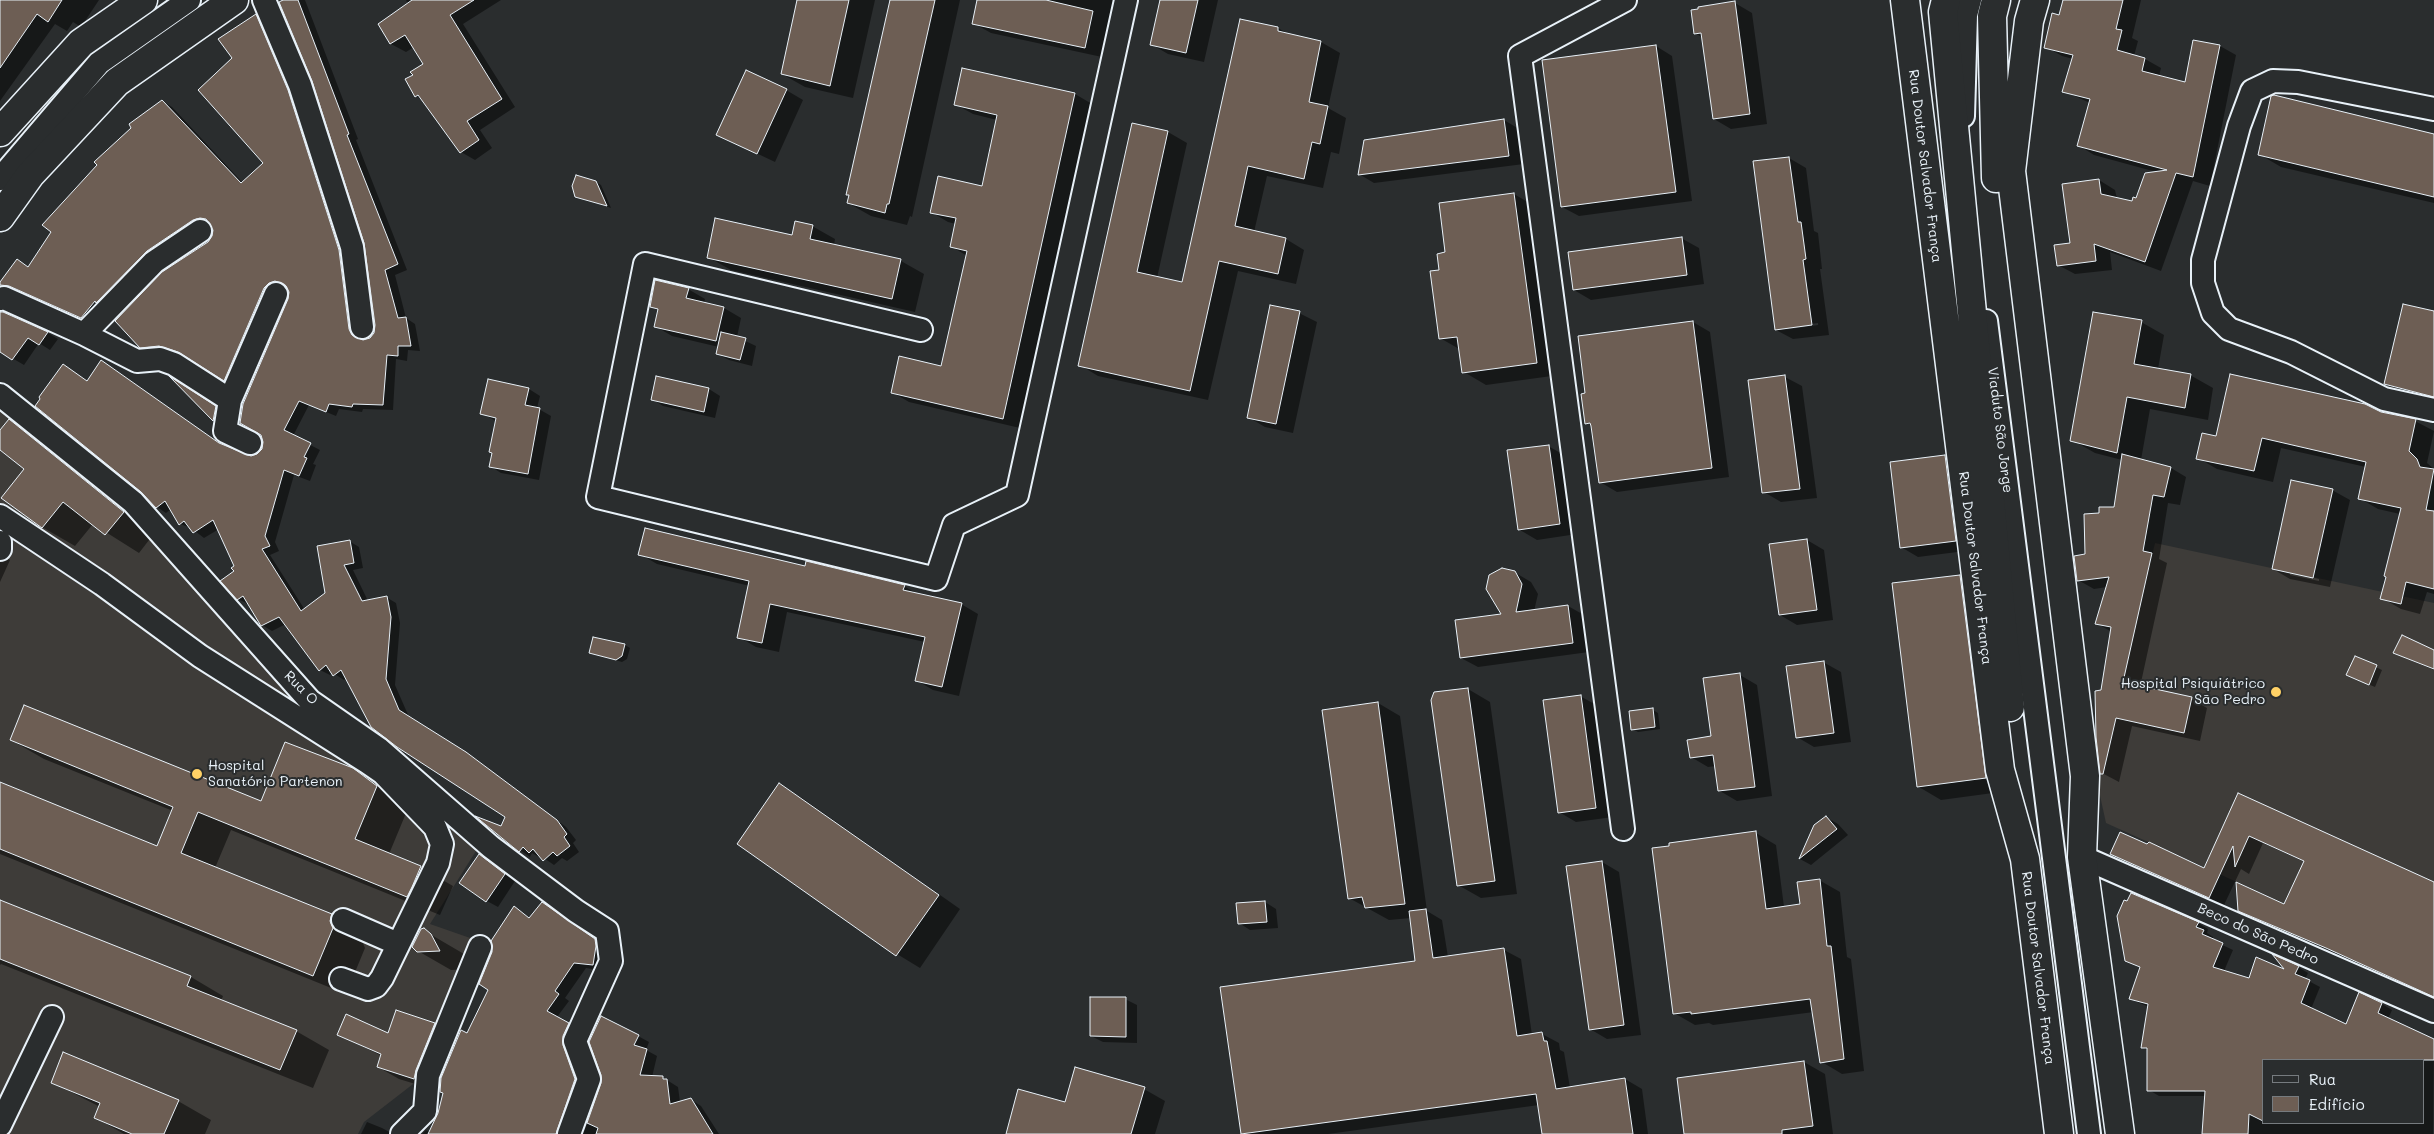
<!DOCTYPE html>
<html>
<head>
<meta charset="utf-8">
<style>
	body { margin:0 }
	#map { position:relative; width:2434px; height:1134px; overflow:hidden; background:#2a2d2e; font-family:Mali,sans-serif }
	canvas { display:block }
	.legend { position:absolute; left:2262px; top:1059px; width:162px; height:65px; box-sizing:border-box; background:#2a2d2e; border:1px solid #767b7f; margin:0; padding:6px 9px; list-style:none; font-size:15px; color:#e8f1f8 }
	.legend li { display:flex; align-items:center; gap:10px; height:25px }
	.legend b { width:25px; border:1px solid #767b7f }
</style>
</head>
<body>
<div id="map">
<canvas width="2434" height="1134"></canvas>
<ul class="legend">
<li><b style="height:6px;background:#2a2d2e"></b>Rua</li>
<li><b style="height:14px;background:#6d5e54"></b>Edifício</li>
</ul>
</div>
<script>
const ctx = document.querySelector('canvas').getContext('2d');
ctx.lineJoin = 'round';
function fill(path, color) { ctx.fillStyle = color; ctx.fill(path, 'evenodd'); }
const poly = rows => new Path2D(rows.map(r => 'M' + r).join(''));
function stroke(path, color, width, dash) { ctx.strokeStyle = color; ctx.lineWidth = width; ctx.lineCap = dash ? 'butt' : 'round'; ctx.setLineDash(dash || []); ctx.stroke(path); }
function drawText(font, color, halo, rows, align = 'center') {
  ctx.font = font + ' Mali,sans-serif'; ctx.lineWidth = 4; ctx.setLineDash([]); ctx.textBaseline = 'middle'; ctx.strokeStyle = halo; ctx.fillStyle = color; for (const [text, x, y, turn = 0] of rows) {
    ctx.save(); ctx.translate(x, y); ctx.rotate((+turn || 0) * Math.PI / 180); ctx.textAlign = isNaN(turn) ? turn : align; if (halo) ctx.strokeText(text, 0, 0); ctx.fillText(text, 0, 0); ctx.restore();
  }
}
const built = poly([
	[0,402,127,506,307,704,481,843,430,924,473,939,417,1081,364,1122,358,1134,0,1134],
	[2155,543,2434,603,2434,971,2106,823,2097,782]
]);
const shadow = poly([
	[0,0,99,0,81,27,73,22,67,31,55,24,0,101],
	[285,0,305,0,358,139,356,140,407,270,395,275,406,318,415,324,420,351,408,350,407,361,396,359,393,410,363,409,362,412,339,409,336,416,309,405,293,436,320,450,313,464,316,465,310,481,294,475,275,542,279,551,270,555,305,610,326,594,349,541,359,547,363,568,353,570,368,601,386,597,396,603,400,623,395,685,409,717,476,759,566,827,576,840,573,843,579,852,567,861,562,858,554,865,541,856,539,857,532,853,530,857,500,836,507,817,347,678,344,680,333,673,330,675,320,670,286,624,272,631,262,625,248,604,238,599,236,566,219,529,204,538,191,528,180,524,171,509,166,513,157,507,88,382,111,367,225,447,245,456,258,455,263,449,264,441,258,432,289,300,290,292,288,286,279,288,234,385,188,356,170,351,151,352,141,347,213,237,214,229,210,223,203,225,91,323,12,287,17,260,29,267,162,101,172,107,243,183,265,163,234,58,256,15,265,21,297,96,349,256,359,336,363,341,370,339,375,333,376,325,366,243,314,80],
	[406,0,501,0,463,24,515,107,480,130,492,148,475,160,461,152,425,101,416,96,415,76,425,65,414,47,406,52,391,44,380,24,408,4],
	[799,0,875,0,853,98,805,87,782,74],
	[891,0,960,0,912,217,910,216,907,225,871,216,848,203],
	[978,0,1115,0,1102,57,991,33,973,23],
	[1161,0,1218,0,1204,62,1168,54,1151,44],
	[2064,0,2141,0,2132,38,2138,41,2134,56,2145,59,2161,68,2159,76,2186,83,2220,46,2236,55,2210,186,2193,181,2161,271,2110,252,2112,270,2075,274,2058,265,2071,244,2099,180,2115,190,2117,199,2132,202,2160,173,2094,155,2078,145,2090,103,2064,91,2073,59,2062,56,2046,47,2060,17],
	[1735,3,1752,13,1767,124,1731,129,1714,119,1703,38,1695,33],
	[1241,20,1278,28,1290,35,1321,42,1340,53,1328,108,1346,118,1339,154,1331,152,1323,188,1267,176,1254,232,1286,239,1304,250,1296,284,1238,271,1208,400,1098,376,1080,365,1133,124,1168,132,1187,143,1157,278,1183,284],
	[1656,46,1672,56,1692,201,1579,216,1562,207],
	[963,69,1075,94,1092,104,1020,428,909,402,892,392,942,367,967,256,951,246,956,224,948,222,931,212,983,187,997,120,973,114,955,104],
	[786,90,803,100,775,162,718,135],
	[1504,120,1519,129,1524,164,1374,183,1359,174],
	[2434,134,2434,203,2281,167,2259,154],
	[1789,158,1806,168,1814,231,1818,233,1822,269,1820,269,1829,335,1793,339,1776,330],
	[1818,323,1818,325,1790,329,1790,327],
	[596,182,601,185,611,208,576,196],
	[1514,194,1536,207,1559,375,1486,385,1464,372,1461,350,1440,338,1441,271,1447,253],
	[812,226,835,239,834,245,901,261,924,274,915,312,731,270,708,257,793,237],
	[1681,238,1699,248,1704,284,1591,300,1574,290],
	[688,289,705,299,704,303,724,308,741,318,737,337,756,346,752,366,729,360,717,354,719,347,672,336,655,326,659,311,651,307],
	[2434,312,2434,401,2402,394,2385,384],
	[0,313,48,333,58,339,50,350,39,343,24,365,0,351],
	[1299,313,1317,322,1293,433,1265,427,1248,417],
	[1693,322,1710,332,1729,477,1617,492,1600,482,1593,426,1587,423],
	[2141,322,2164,335,2158,369,2190,375,2213,388,2208,420,2150,409,2141,460,2171,468,2186,477,2180,505,2168,503,2159,559,2167,563,2140,687,2191,699,2207,708,2200,741,2132,726,2119,782,2102,773,2102,692,2112,632,2096,623,2107,587,2094,589,2078,580,2100,514,2115,508,2122,460,2095,453,2072,440],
	[1785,377,1802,386,1817,498,1781,502,1764,492,1749,381],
	[657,378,709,389,720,396,715,418,663,406,652,399],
	[176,382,227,414,225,427,214,420],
	[529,389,540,396,537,408,551,416,539,480,501,473,490,466,496,421,481,413],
	[2381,413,2415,421,2434,431,2427,463,2434,469,2434,594,2427,592,2420,614,2401,609,2382,598,2400,514,2378,509,2359,498,2366,467,2281,448,2273,482,2217,469,2198,458,2217,438],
	[9,421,42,440,156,531,139,553,93,524,75,546,42,527,26,469,0,448,0,432],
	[1548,446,1566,456,1577,534,1537,540,1520,530],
	[1945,456,1962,466,1973,550,1918,557,1901,547],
	[2332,490,2350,500,2330,587,2290,579,2273,569],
	[2290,572,2319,579,2319,581,2290,575],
	[1807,540,1824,550,1833,620,1797,625,1780,615],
	[0,554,10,560,0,582],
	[640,554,806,567,904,586,919,595,961,604,978,614,959,696,933,690,916,680,925,642,787,612,779,652,756,647,739,637,750,586,657,564],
	[1514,572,1531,582,1538,594,1534,611,1568,606,1584,615,1589,652,1478,667,1461,658,1503,615],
	[1960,576,1983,589,2008,791,1941,800,1919,787],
	[625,645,630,648,627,659,622,662,591,653],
	[2395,652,2434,652,2434,670,2405,658],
	[2355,657,2382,670,2375,687,2353,678],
	[1823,662,1841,672,1851,742,1814,747,1797,737],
	[1740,675,1757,685,1772,796,1737,801,1720,791,1716,766,1708,767,1691,757,1712,737],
	[1468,689,1490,702,1517,894,1481,898,1458,885],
	[1580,696,1598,706,1613,817,1576,822,1559,812],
	[1378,703,1400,716,1427,911,1442,920,1448,957,1504,950,1521,959,1532,1035,1542,1034,1559,1043,1560,1050,1564,1052,1570,1088,1625,1079,1642,1089,1648,1134,1543,1134,1539,1105,1328,1134,1242,1134,1416,962,1411,918,1389,920,1349,898],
	[1653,710,1658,713,1660,729,1638,732,1633,729],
	[11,740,262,803,352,770,409,806,389,854,420,867,453,886,440,915,231,830,215,868,331,915,364,934,362,941,365,948,346,994,0,854,0,783,158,847,173,811,44,759],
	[780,785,802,798,960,909,920,968,897,954],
	[2239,795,2434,884,2434,997,2253,918,2239,910,2284,906,2305,862,2263,843,2249,874,2241,869,2224,905,2111,854,2205,869],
	[1826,817,1838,824,1848,835,1811,865,1800,859,1815,826],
	[1756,833,1776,845,1784,907,1801,905,1819,880,1840,892,1847,957,1851,959,1864,1071,1842,1074,1822,1062,1814,1012,1713,1025,1709,1023,1695,1025,1674,1013],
	[479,856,515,881,498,907,487,901],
	[1602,862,1619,872,1641,1035,1607,1039,1590,1029],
	[0,902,191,977,223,996,221,1001,296,1031,329,1050,313,1088,1,964,0,965],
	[1265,902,1276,909,1278,928,1250,930,1239,923],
	[542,903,605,946,604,971,586,968,565,998,569,1001,557,1017,579,1031,586,1086,568,1134,422,1134,426,1130,430,1132,436,1120,444,1093,468,1034,490,989,515,908,530,918],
	[2198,923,2208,929,2207,933,2213,937,2212,940,2233,950,2224,971,2249,980,2288,972,2298,967,2308,973,2305,979,2320,987,2311,1009,2346,1026,2382,1004,2392,1010,2388,1019,2434,1040,2433,1134,2231,1134,2206,1096,2159,1096,2149,1090,2148,1051,2143,1047,2149,1007,2130,999,2141,968,2126,960],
	[2263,1060,2423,1060,2423,1123,2263,1123],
	[423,930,464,954,471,969,451,970,418,951],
	[1125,999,1137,1005,1137,1043,1103,1042,1091,1036],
	[434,1024,455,1036,435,1090,399,1079,378,1067,382,1056,338,1034,389,1035],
	[638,1036,649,1042,646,1050,657,1056,652,1077,662,1077,678,1087,680,1102,690,1099,701,1106,719,1134,583,1134,603,1084],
	[1804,1062,1825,1074,1833,1134,1686,1134],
	[52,1082,178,1101,211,1120,205,1134,124,1134,96,1118,100,1107],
	[1144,1089,1165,1101,1155,1134,1007,1134,1066,1104],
	[367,1122,382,1128,393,1134,361,1134]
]);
const building = poly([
	[0,0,62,0,48,22,37,14,0,68,0,0],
	[283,0,298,0,349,134,347,135,398,264,385,270,398,318,406,317,411,346,398,346,398,356,387,355,383,405,353,404,352,407,329,404,326,412,299,401,284,430,311,443,304,457,307,458,299,476,284,470,265,536,270,546,262,549,301,611,325,593,317,546,350,540,354,563,344,565,362,601,387,596,391,617,386,679,399,710,466,752,557,820,567,834,564,837,570,846,557,856,553,852,543,861,533,849,529,853,523,847,519,852,475,816,501,826,505,817,397,747,371,727,341,670,333,676,326,665,319,671,279,617,261,626,243,596,237,600,220,581,234,571,231,568,234,566,213,520,193,533,184,521,179,525,165,501,156,508,141,492,35,406,40,399,39,397,63,364,87,381,101,360,219,443,251,456,257,454,262,449,263,442,261,435,240,423,243,404,288,299,289,292,286,286,275,281,269,283,264,288,224,381,178,352,159,346,140,348,115,321,162,272,208,242,212,236,213,230,206,219,200,218,193,220,147,251,96,303,95,301,81,318,9,286,0,285,0,282,17,259,28,267,51,232,42,225,97,165,94,162,131,128,129,124,162,100,241,183,263,163,198,90,232,58,218,39,256,14,288,90,339,250,349,329,352,335,363,340,370,338,374,333,375,325,364,243,312,81,279,2,283,0],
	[412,0,474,0,450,15,502,99,467,121,479,140,460,153,418,95,415,97,405,79,413,75,410,72,423,64,405,35,390,44,378,24,412,0],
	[797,0,849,0,830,86,781,74,797,0],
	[890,0,935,0,889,204,887,204,885,213,847,203,849,195,846,195,890,0],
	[977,0,1046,0,1093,11,1085,48,972,24,977,0],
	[1160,0,1198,0,1186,53,1150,45,1160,0],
	[2063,0,2123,0,2116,29,2122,30,2117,50,2145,58,2142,71,2185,82,2193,40,2220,45,2193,177,2176,173,2145,262,2094,244,2096,261,2057,266,2054,245,2070,243,2062,184,2099,179,2101,194,2132,201,2133,197,2136,198,2145,173,2167,170,2077,146,2090,99,2062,92,2073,55,2044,48,2052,13,2059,15,2063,0],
	[1735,1,1750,114,1713,119,1701,33,1694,34,1691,10,1698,9,1698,7,1735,1],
	[1240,19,1278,27,1278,31,1321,41,1309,102,1328,106,1320,144,1312,142,1304,179,1248,166,1235,226,1286,238,1278,274,1219,261,1190,391,1078,366,1132,123,1168,131,1137,272,1182,282,1240,19],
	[1656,45,1676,192,1561,207,1542,60,1656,45],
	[962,68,1075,93,1003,419,891,393,899,356,941,366,967,251,950,247,956,218,930,213,938,176,982,186,997,115,954,105,962,68],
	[746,70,787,89,757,154,716,135,746,70],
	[2274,95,2434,134,2434,197,2258,155,2271,96,2274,95],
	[1504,119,1509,156,1358,175,1364,140,1504,119],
	[1789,157,1798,222,1801,222,1806,259,1803,260,1812,325,1775,330,1753,161,1789,157],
	[576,175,596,181,607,206,575,197,572,186,576,175],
	[1514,193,1537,363,1462,373,1457,337,1439,339,1430,271,1439,270,1437,254,1445,252,1439,203,1514,193],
	[715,218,792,235,795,221,813,225,810,239,901,259,892,299,707,258,715,218],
	[1682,237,1687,275,1573,290,1568,252,1682,237],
	[655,280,689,288,686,298,724,307,716,341,654,327,658,309,650,307,655,280],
	[2403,304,2434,311,2434,397,2384,384,2403,304],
	[1270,305,1300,311,1276,424,1247,418,1270,305],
	[0,312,3,312,48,332,39,345,28,338,12,360,0,352,0,312],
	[2093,312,2142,320,2134,364,2191,374,2185,408,2127,397,2117,453,2070,441,2093,312],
	[1693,321,1712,468,1599,483,1591,426,1590,423,1585,424,1581,394,1585,393,1578,336,1693,321],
	[721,332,746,338,740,360,716,354,721,332],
	[2230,374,2365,404,2381,412,2416,419,2409,451,2417,459,2420,467,2434,469,2426,510,2434,511,2434,589,2406,582,2401,604,2380,599,2386,577,2384,576,2401,508,2358,499,2366,462,2262,438,2254,471,2196,459,2202,433,2216,436,2230,374],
	[1785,375,1800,489,1762,493,1748,380,1785,375],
	[169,376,216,406,213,421,169,376],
	[656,376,709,388,704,412,651,400,656,376],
	[488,379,529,388,525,405,540,408,528,474,489,467,492,453,489,452,496,418,480,414,488,379],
	[9,419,124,512,105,535,63,502,42,528,1,498,24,469,0,450,0,430,9,419],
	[1549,445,1560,524,1518,530,1507,450,1549,445],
	[2122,454,2171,467,2164,497,2153,495,2143,551,2152,553,2123,682,2192,697,2184,733,2116,718,2103,774,2100,774,2096,737,2095,691,2101,690,2111,627,2095,624,2109,577,2077,581,2074,556,2085,554,2084,514,2099,513,2099,507,2114,507,2122,454],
	[1945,455,1956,541,1900,548,1890,462,1945,455],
	[2291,480,2333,489,2313,578,2272,569,2291,480],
	[645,528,805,566,806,561,905,585,903,590,962,603,942,687,915,681,925,637,770,604,762,643,737,638,749,581,638,555,645,528],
	[1807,539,1817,610,1779,615,1769,544,1807,539],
	[1502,568,1515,571,1522,584,1516,612,1568,605,1573,643,1460,658,1455,620,1501,614,1486,589,1489,575,1502,568],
	[1960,575,1986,778,1917,787,1892,583,1960,575],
	[2402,635,2434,650,2434,669,2393,653,2402,635],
	[593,637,625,644,622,656,616,660,589,653,593,637],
	[2355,656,2377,665,2369,685,2346,675,2355,656],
	[1824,661,1834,733,1796,738,1786,666,1824,661],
	[1740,673,1755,787,1718,791,1713,755,1690,758,1687,740,1711,736,1703,678,1740,673],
	[1468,688,1495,881,1457,886,1431,700,1434,692,1468,688],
	[1581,695,1596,808,1558,813,1543,700,1581,695],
	[1378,702,1405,904,1365,908,1362,897,1348,899,1322,710,1378,702],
	[24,705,261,801,285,742,353,768,377,786,355,839,421,866,412,887,407,897,198,812,181,853,332,914,330,921,333,928,313,976,0,849,0,782,157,846,173,807,10,740,24,705],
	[1653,708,1655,727,1631,730,1629,711,1653,708],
	[779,783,939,895,896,956,737,844,779,783],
	[2238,793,2434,882,2434,997,2326,948,2238,911,2236,882,2284,904,2304,861,2249,836,2235,867,2233,846,2209,898,2110,854,2120,832,2147,844,2149,842,2204,868,2238,793],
	[1826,816,1837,829,1799,859,1814,825,1826,816],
	[1756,831,1766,909,1800,904,1797,882,1820,879,1827,946,1831,946,1844,1059,1820,1063,1810,999,1691,1014,1691,1012,1673,1014,1652,848,1669,846,1669,843,1756,831],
	[479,854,505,874,486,902,459,883,479,854],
	[1602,861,1624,1025,1589,1030,1566,866,1602,861],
	[2131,893,2199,922,2196,927,2204,930,2202,934,2223,943,2213,967,2249,978,2256,957,2284,969,2272,954,2299,966,2295,974,2310,980,2301,1003,2346,1024,2359,992,2382,1003,2378,1013,2434,1039,2434,1060,2263,1060,2263,1121,2249,1114,2248,1134,2202,1134,2205,1091,2147,1091,2147,1048,2141,1048,2148,1004,2129,999,2140,967,2125,961,2117,916,2124,900,2127,901,2131,893],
	[0,900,191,976,187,986,297,1030,280,1070,0,959,0,900],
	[1265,901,1267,922,1238,924,1236,903,1265,901],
	[542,902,595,939,596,946,593,965,574,963,555,991,559,994,547,1011,569,1023,563,1036,563,1045,575,1079,556,1134,428,1134,438,1113,443,1093,440,1092,441,1078,461,1030,467,1033,488,990,479,984,492,952,491,941,514,906,529,918,542,902],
	[1426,909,1433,958,1504,948,1517,1036,1542,1032,1544,1041,1547,1041,1556,1089,1625,1078,1633,1134,1542,1134,1536,1094,1241,1134,1220,987,1415,961,1409,911,1426,909],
	[424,928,431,934,440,951,417,952,412,947,421,929,424,928],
	[1090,997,1126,997,1126,1037,1090,1036,1090,997],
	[396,1010,435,1023,416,1070,414,1079,377,1067,381,1054,337,1035,346,1014,388,1033,396,1010],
	[601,1016,639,1035,634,1045,647,1049,640,1075,663,1076,663,1079,667,1079,670,1104,691,1098,713,1134,596,1134,598,1128,587,1123,601,1083,601,1075,589,1042,601,1016],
	[63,1052,179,1100,164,1134,132,1134,94,1118,100,1103,51,1083,63,1052],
	[1804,1061,1813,1126,1782,1130,1782,1134,1684,1134,1677,1078,1804,1061],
	[1075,1067,1145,1087,1131,1134,1006,1134,1018,1089,1065,1102,1075,1067]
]);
const minor = poly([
	[264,0,300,85,352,247,362,327],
	[2434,109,2298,82,2273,81,2252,91,2239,126,2203,260,2203,283,2213,313,2229,329,2291,352,2384,399,2434,410],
	[1963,116,1966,15,1970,0],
	[0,179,99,63,189,0],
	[0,299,4,298,84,334,137,361,160,359,174,364,230,400],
	[1986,321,2089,1134],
	[921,330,645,264,598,497,936,579,954,525,1017,495,1126,0],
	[84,334,154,262,200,231],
	[0,395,133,502,310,701,379,749,491,847,576,911,607,931,611,961,575,1041,589,1079,569,1134],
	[250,443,225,431,230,400,276,294],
	[0,516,102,584,200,656,367,762,383,773,435,827,442,844,438,863,382,978,376,986,368,989,341,979],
	[0,542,0,549],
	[1623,829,1520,56,1625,0],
	[2082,857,2434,1011],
	[343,920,398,944],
	[0,1125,52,1017],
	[402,1134,425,1111,428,1075,480,947]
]);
const major = poly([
	[1905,0,2000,770,2025,859,2059,1134],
	[1946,0,1943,12,2010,707],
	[1996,0,1992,16,1996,178],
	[2035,0,2029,21,2011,171,2085,776,2082,857,2120,1134],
	[0,132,81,43,143,0],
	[0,217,30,175,117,82,234,0]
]);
const markers = [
	[2276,692,6,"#ffd166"],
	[197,774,6,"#ffd166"]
];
const streetNames = [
	["Rua Doutor Salvador França",1925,166,83],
	["Viaduto São Jorge",2000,430,83],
	["Rua Doutor Salvador França",1975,568,83],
	["Rua O",301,688,45],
	["Beco do São Pedro",2258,934,24],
	["Rua Doutor Salvador França",2038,968,83]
];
const poiNames = [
	["Hospital Psiquiátrico",2265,684],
	["São Pedro",2265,700],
	["Hospital",208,766,"left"],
	["Sanatório Partenon",208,782,"left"]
];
fill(built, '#3e3c39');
fill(shadow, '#0007');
fill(building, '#6d5e54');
stroke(building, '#e8f1f8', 1);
stroke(minor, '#e8f1f8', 26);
stroke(major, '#e8f1f8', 31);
stroke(minor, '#2a2d2e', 22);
stroke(major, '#2a2d2e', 28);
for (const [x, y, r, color] of markers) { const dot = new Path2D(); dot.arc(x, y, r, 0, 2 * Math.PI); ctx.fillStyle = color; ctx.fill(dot); stroke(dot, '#2a2d2e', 2); }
drawText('14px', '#e8f1f8', '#2a2d2e', streetNames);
drawText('14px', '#e8f1f8', '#2a2d2e', poiNames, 'right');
</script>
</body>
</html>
